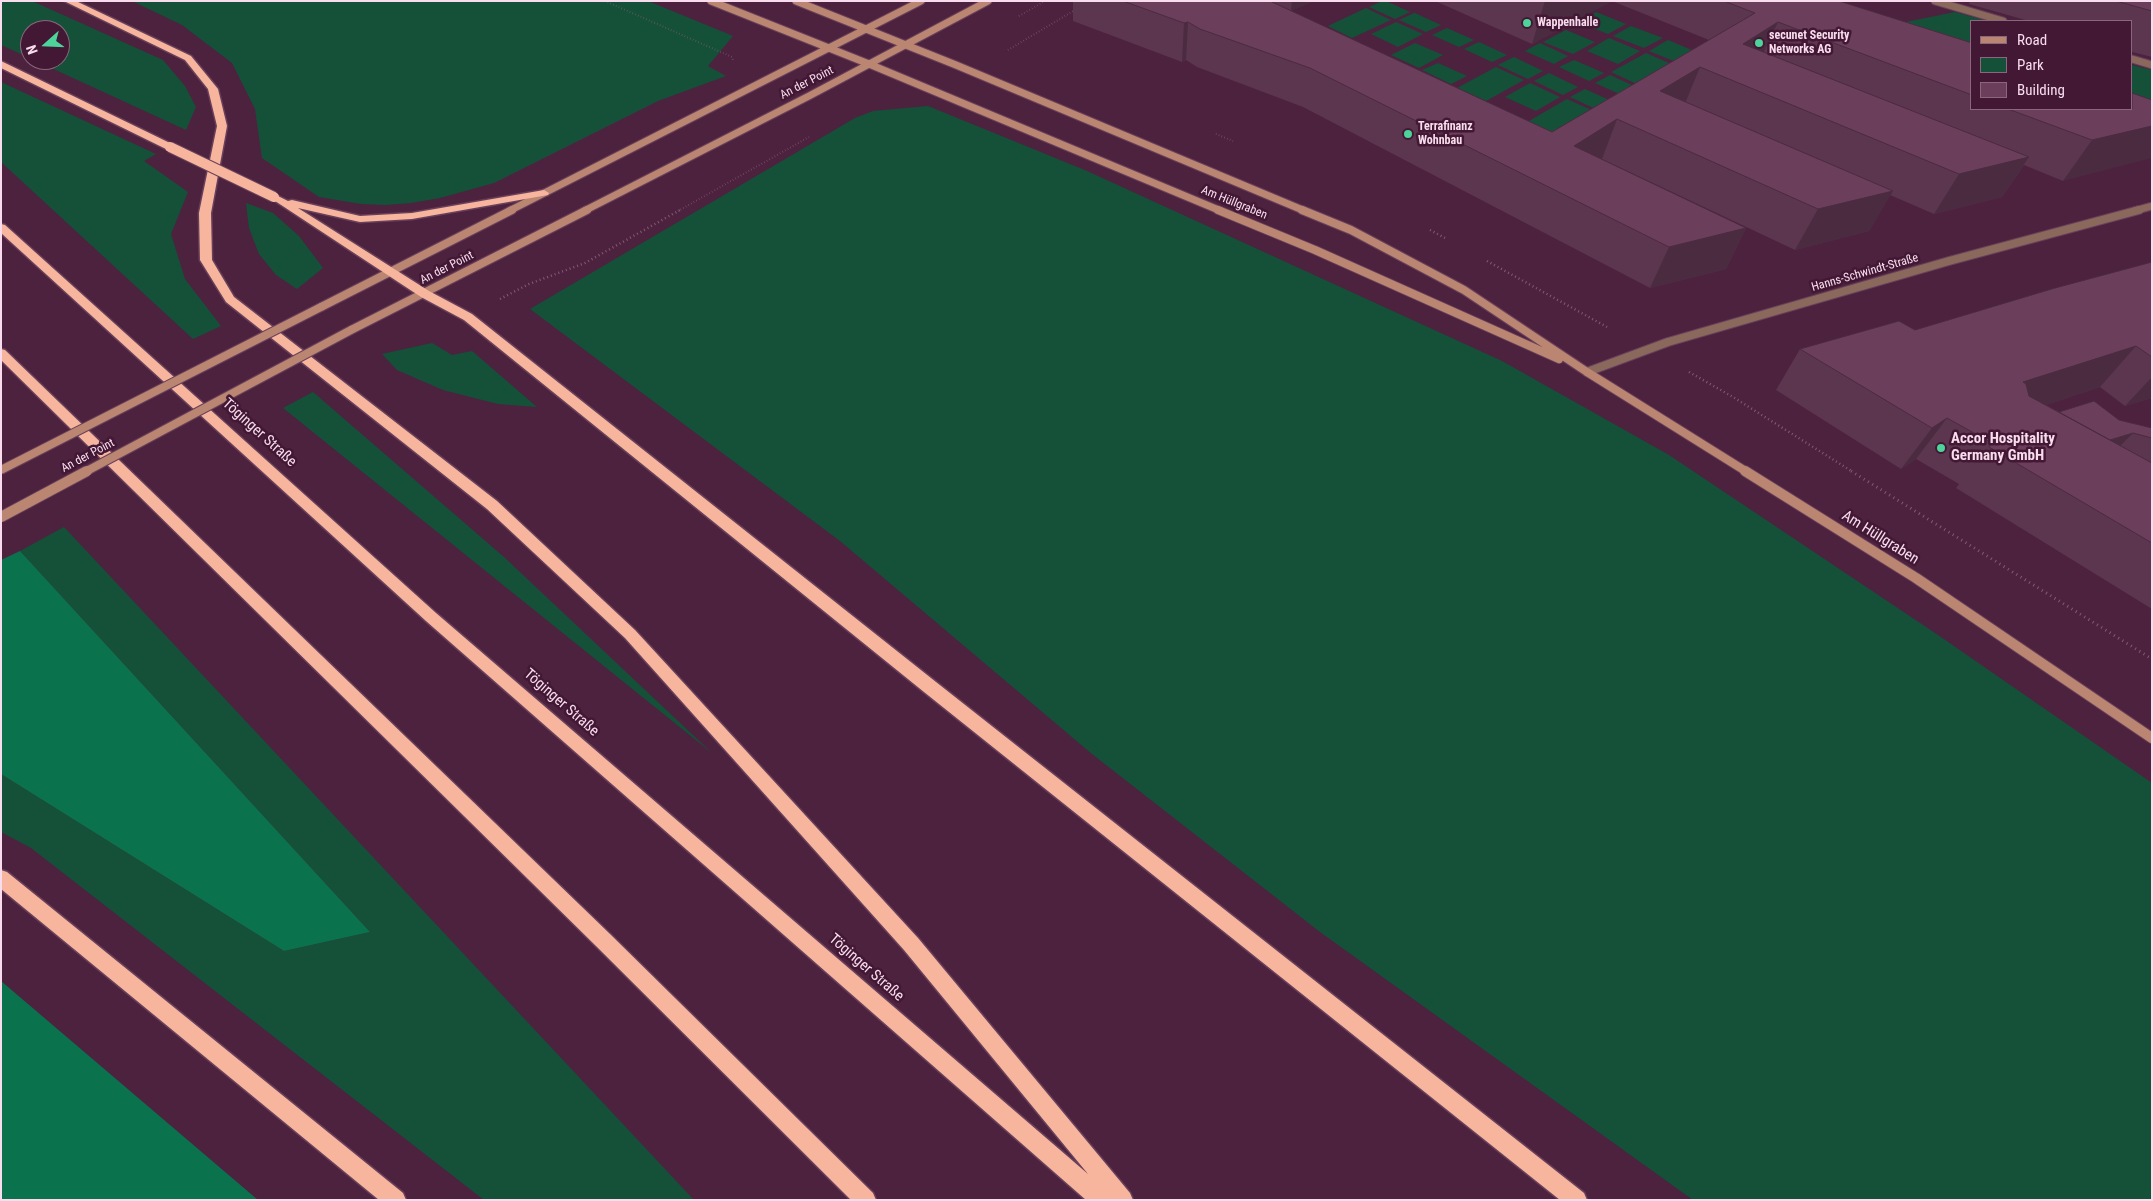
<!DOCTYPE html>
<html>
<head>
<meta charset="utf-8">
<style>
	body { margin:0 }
	#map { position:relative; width:2153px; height:1201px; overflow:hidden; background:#4d223f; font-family:"Roboto Condensed",sans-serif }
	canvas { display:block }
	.frame { position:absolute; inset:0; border:2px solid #f9ddee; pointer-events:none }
	.legend { position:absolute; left:1970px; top:20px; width:162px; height:90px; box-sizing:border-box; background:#421834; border:1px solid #8b677e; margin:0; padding:6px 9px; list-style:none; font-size:15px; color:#f9ddee }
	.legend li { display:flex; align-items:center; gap:10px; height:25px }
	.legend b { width:25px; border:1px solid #8b677e }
	.north { position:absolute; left:20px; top:20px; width:50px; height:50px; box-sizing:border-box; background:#421834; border:1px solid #8b677e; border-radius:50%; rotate:250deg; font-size:14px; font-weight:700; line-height:20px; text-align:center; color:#f9ddee }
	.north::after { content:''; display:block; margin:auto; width:18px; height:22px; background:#4cd49b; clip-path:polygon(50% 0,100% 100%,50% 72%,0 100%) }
</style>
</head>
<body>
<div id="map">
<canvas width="2153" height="1201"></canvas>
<div class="frame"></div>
<ul class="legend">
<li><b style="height:6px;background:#ba8672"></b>Road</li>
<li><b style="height:14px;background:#145138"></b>Park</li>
<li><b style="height:14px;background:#6b3e5b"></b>Building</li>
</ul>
<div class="north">N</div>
</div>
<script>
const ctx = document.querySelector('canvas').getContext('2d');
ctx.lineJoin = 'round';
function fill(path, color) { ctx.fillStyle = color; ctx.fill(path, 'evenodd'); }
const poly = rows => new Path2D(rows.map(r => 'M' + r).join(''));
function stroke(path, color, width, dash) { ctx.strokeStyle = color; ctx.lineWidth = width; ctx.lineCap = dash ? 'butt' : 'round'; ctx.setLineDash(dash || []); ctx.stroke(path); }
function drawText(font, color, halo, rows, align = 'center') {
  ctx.font = font + ' "Roboto Condensed",sans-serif'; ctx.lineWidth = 5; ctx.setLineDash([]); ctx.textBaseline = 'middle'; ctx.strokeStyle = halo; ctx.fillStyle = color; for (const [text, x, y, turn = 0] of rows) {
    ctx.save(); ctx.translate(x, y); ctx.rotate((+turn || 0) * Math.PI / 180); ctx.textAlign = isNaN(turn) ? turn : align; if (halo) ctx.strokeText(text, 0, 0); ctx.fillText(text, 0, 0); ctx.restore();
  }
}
const green = poly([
	[1,1,32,1,163,60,185,86,196,107,186,130,34,60,60,60,60,30,30,30,30,58,1,45],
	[132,1,648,1,733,36,708,66,726,76,658,101,494,183,440,198,411,203,386,205,361,204,319,197,262,158,255,109,232,63,182,25],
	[1382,1,1386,1,1410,12,1395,19,1369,7],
	[1366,8,1391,20,1352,38,1328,26],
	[1596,12,1626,24,1608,34,1578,22],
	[1955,12,1987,21,1972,21,1972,56,1881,27],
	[1414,13,1415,13,1441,25,1426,32,1399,20],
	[1396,22,1423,34,1398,47,1371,34],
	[1631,26,1663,38,1644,48,1613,36],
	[1447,28,1474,40,1459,47,1432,35],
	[1566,30,1595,42,1573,54,1543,42],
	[1609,38,1640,51,1618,64,1587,51],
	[1668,40,1699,53,1681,64,1649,51],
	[1479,42,1507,55,1492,62,1464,49],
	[1415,43,1443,55,1419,68,1391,55],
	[1540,43,1568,56,1554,64,1525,51],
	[1646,53,1676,66,1641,86,1611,72],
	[1514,57,1543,71,1528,79,1498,65],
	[1574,60,1604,73,1589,81,1559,67],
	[1438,63,1467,76,1451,84,1422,70],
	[2132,65,2152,70,2152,109,2132,104],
	[1496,67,1524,80,1486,101,1457,88],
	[1549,73,1578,87,1563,95,1534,81],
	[1610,75,1641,89,1626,97,1595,83],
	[1,82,156,154,144,161,188,192,171,234,185,279,221,326,193,339,1,162],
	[1530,83,1560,97,1536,111,1505,97],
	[1585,89,1616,103,1602,112,1570,97],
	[1567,99,1598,113,1559,136,1529,121],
	[928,106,1087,171,1502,361,1669,455,1938,635,2152,783,2152,1200,1693,1200,1320,932,1092,754,840,541,530,309,855,118,873,111],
	[246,203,273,213,299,236,323,268,297,289,276,275,259,254,249,228],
	[432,343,452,355,472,351,537,407,498,404,443,390,397,370,382,354],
	[313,392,504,557,712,753,283,408],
	[64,527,694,1200,484,1200,31,848,1,832,1,774,284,951,370,932,20,551]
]);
const forest = poly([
	[20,551,370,932,284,951,1,774,1,560],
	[1,981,258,1200,1,1200]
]);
const pathFar2 = poly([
	[605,1,732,57,733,60],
	[1019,16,1045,1],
	[1008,50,1075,10],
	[1216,134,1233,141],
	[678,211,809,137]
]);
const pathFar1 = poly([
	[1430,230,1447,239],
	[1487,261,1607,327],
	[500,299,529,284,585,263,680,210],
	[1689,372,1733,397,1853,472]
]);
const path = poly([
	[1851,471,2152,659]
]);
const lane = poly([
	[1935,1,2003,21],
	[2132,59,2152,65]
]);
const streetFar1 = poly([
	[2134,211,2152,206]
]);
const street = poly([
	[1587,372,1668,342,1949,261,2139,210]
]);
const secondaryFar2 = poly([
	[711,1,869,64,1221,211],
	[796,1,956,65,1305,211],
	[509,211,921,1],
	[584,211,809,96,988,1]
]);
const secondaryFar1 = poly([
	[1218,210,1315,250,1559,359],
	[1302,210,1351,230,1464,290,1587,372,1747,472],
	[321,307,512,210],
	[351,330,587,210]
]);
const secondary = poly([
	[1745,471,1916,578,2152,738]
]);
const highway = poly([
	[64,1,76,1,191,56,218,89,227,126,211,213,212,260,234,297,497,501,635,630,918,938,1130,1193,1133,1200,1086,1200,426,621,1,233,1,224,5,225,436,613,1088,1174,904,950,625,638,487,509,226,302,200,260,199,213,217,126,208,89,185,60,64,1],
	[1,61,174,145,175,147,170,150,166,149,1,68,1,61],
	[544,190,549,193,548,195,412,219,360,222,298,208,429,291,472,314,936,682,1584,1193,1587,1200,1560,1200,924,692,464,320,421,297,269,197,274,194,288,201,292,200,360,216,412,213,544,190],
	[1,349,5,350,610,934,873,1193,876,1200,851,1200,596,946,1,360,1,349],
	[1,870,7,872,403,1193,406,1200,379,1200,1,889,1,870]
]);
const secondaryBridgeFar1 = poly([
	[1,470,321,307],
	[85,472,351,330]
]);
const secondaryBridge = poly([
	[1,517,87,471]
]);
const highwayBridge = poly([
	[170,147,274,197]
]);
const wall = poly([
	[1073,1,1313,1,1291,11,1552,132,1709,40,1612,1,1839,1,1972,43,1972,109,2132,109,2063,181,2024,165,2002,197,1934,214,1890,195,1869,231,1795,250,1602,159,1746,228,1726,269,1650,288,1303,107,1197,67,1186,60,1182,62,1073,21],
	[1435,1,1612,1,1532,44],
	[1970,1,2152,1,2152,57,2132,52,2132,21,2029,21,1969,4],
	[2152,262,2152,398,2125,406,2100,387,2046,405,2057,411,2119,420,2152,428,2152,609,1956,488,1959,484,1916,459,1901,469,1776,390,1800,349,1915,330]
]);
const shadedWall = poly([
	[1292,1,1313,1,1291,11],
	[1545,1,1612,1,1532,44],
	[1188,22,1186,60,1182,62,1184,23],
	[1778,22,1760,60,1743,44],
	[1700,67,1684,106,1660,91],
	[1617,119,1602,159,1574,146],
	[2152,126,2152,158,2063,181,2092,140],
	[2029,157,2002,197,1934,214,1959,174],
	[1893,191,1869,231,1795,250,1818,209],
	[1746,228,1726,269,1650,288,1669,247],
	[2136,346,2100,387,2019,414,2023,382],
	[2152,377,2152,398,2125,406],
	[1947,418,1916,459,1901,469,1932,428],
	[2133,433,2110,456,2100,444]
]);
const building = poly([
	[1123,1,1270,1,1552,132,1755,13,1724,1,1839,1,1972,43,1972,95,1778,22,1743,44,2029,157,1959,174,1700,67,1660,91,1893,191,1818,209,1617,119,1574,146,1746,228,1669,247,1310,68,1200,29,1188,22,1184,23,1123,1],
	[2116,1,2152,1,2152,11,2116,1],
	[2132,93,2152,100,2152,126,2092,140,2008,109,2132,109,2132,93],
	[2152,262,2152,357,2136,346,2023,382,2026,384,2029,396,2152,463,2152,543,1989,447,1992,443,1947,418,1932,428,1800,349,1899,321,1915,330,2055,288,2152,262],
	[2094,401,2119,420,2152,428,2152,438,2133,433,2110,440,2057,411,2059,412,2094,401]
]);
const markers = [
	[1527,23,5,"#4cd49b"],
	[1759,43,5,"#4cd49b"],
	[1408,134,5,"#4cd49b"],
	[1941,448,5,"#4cd49b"]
];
const farPoinames = [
	["Wappenhalle",1537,23],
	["secunet Security",1769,36],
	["Networks AG",1769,50],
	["Terrafinanz",1418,127],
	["Wohnbau",1418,141]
];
const farStreetnames = [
	["An der Point",807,83,-27],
	["Am Hüllgraben",1234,203,22],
	["An der Point",447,268,-27],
	["Hanns-Schwindt-Straße",1865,273,-16],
	["An der Point",88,456,-28]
];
const streetNames = [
	["Töginger Straße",259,433,42],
	["Am Hüllgraben",1880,538,32],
	["Töginger Straße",561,703,41],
	["Töginger Straße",866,968,41]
];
const poiNames = [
	["Accor Hospitality",1951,439],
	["Germany GmbH",1951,456]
];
fill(green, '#145138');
fill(forest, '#0b724e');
stroke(lane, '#69405b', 9);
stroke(streetFar1, '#69405b', 9);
stroke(street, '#69405b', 10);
stroke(secondaryFar2, '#69405b', 9);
stroke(secondaryFar1, '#69405b', 10);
stroke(secondary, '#69405b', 12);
stroke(highway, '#69405b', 3);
stroke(pathFar2, '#815b74', 2, [0.5, 2.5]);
stroke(pathFar1, '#815b74', 2.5, [1, 3]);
stroke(path, '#815b74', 3, [1, 4]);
stroke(lane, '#8a695c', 7);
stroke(streetFar1, '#8a695c', 7);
stroke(street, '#8a695c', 8);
stroke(secondaryFar2, '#ba8672', 7);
stroke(secondaryFar1, '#ba8672', 8);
stroke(secondary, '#ba8672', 10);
fill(highway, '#f6b59c');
stroke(secondaryBridgeFar1, '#69405b', 10, []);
stroke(secondaryBridge, '#69405b', 12, []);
stroke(highwayBridge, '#69405b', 12, []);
stroke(secondaryBridgeFar1, '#ba8672', 8);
stroke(secondaryBridge, '#ba8672', 10);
stroke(highwayBridge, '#f6b59c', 10);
fill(wall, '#5c354e');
fill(shadedWall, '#4b2b40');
fill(building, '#6b3e5b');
stroke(building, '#4b2b40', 1);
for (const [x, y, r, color] of markers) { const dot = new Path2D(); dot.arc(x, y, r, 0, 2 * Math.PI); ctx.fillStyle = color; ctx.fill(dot); stroke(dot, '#421834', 2); }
drawText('bold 12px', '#f9ddee', '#421834', farPoinames, 'left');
drawText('12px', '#f9ddee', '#421834', farStreetnames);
drawText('15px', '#f9ddee', '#421834', streetNames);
drawText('bold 15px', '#f9ddee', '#421834', poiNames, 'left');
</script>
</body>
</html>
